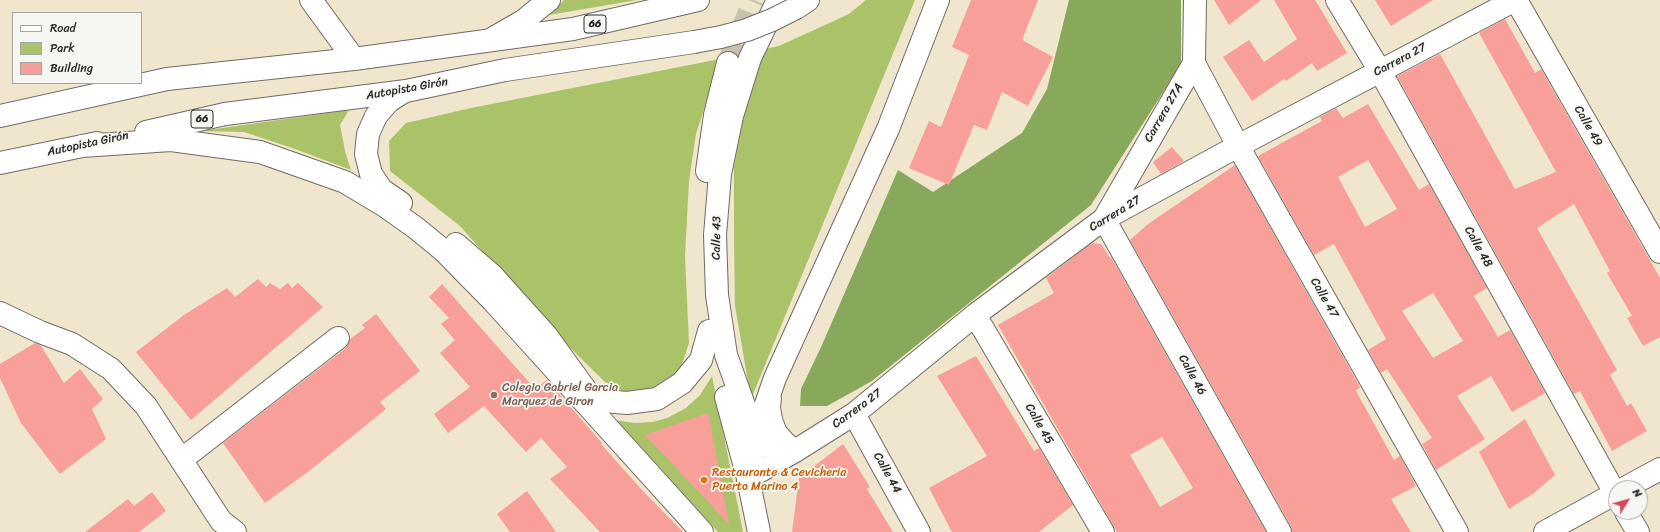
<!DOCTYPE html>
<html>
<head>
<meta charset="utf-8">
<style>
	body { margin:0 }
	#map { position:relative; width:1660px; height:532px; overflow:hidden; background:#efe6cd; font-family:Sriracha,sans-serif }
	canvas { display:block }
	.legend { position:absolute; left:12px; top:12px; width:130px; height:72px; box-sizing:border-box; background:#f6f6f2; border:1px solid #a5a5a2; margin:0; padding:5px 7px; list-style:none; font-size:12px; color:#2b2b2b }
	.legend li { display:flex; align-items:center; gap:8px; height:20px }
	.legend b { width:20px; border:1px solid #a5a5a2 }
	.north { position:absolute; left:1608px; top:480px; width:40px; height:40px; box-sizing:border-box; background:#f6f6f2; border:1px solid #a5a5a2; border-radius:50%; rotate:53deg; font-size:11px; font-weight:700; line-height:16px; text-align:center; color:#2b2b2b }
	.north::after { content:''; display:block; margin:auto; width:14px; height:18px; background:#d1495b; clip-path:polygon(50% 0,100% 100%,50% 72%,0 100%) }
</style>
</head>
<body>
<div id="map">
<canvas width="1660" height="532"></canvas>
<ul class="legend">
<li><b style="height:5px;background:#fff"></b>Road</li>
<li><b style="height:11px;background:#abc368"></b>Park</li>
<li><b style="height:11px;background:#f79f98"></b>Building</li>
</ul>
<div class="north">N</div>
</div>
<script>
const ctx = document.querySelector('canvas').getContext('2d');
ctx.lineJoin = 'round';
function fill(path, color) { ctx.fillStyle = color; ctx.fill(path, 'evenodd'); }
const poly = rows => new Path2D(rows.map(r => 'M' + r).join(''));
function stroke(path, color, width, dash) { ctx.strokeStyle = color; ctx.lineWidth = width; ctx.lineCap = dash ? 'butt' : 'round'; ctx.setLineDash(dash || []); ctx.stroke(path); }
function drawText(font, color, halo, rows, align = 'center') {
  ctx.font = font + ' Sriracha,sans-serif'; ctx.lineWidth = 3.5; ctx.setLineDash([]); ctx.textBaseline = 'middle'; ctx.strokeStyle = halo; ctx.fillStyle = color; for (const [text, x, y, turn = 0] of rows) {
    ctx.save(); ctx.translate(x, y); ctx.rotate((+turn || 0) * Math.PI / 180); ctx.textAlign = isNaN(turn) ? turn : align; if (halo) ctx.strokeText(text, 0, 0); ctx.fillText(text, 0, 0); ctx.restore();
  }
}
const green = poly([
	[564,0,637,0,549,15],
	[866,0,915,0,751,399,735,306,734,237,734,166,749,91,765,49,779,46,849,14],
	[720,59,696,134,689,181,685,256,689,343,680,370,662,387,626,393,605,382,555,333,460,226,390,171,389,141,406,123,471,108],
	[349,110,340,125,345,151,351,170,295,149,244,132,201,131],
	[712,376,743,532,718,532,614,420,635,423,653,422,667,418,686,408,700,395]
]);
const forest = poly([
	[1069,0,1181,0,1181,64,1091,205,872,381,827,406,800,406,801,389,822,345,898,170,933,192,1022,133,1047,89]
]);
const building = poly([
	[971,0,1038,0,1022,40,1053,57,1028,106,1002,92,987,130,974,125,949,185,909,168,929,121,941,127,969,55,952,47],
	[1214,0,1261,0,1229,25],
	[1274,0,1315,0,1347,53,1317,71,1312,63,1286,81,1284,79,1252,101,1223,57,1249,40,1264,62,1297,39],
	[1375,0,1433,0,1391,26],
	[1505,19,1535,73,1541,69,1660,278,1660,337,1643,346,1627,318,1632,316,1607,273,1610,271,1574,204,1537,228,1617,370,1610,375,1627,406,1631,403,1647,431,1612,451,1580,391,1574,394,1397,76,1440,54,1515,189,1556,172,1479,33],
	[1368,104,1419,190,1429,184,1487,288,1474,296,1498,337,1510,330,1545,393,1512,412,1491,376,1457,396,1485,439,1436,470,1422,444,1432,438,1387,369,1381,373,1368,350,1386,339,1334,244,1314,255,1258,156,1322,121,1320,117,1336,108,1343,118],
	[1368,160,1397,209,1365,227,1338,177],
	[1433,293,1463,341,1433,358,1402,311],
	[1172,147,1184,161,1161,174,1153,162],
	[1235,165,1360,387,1356,391,1394,460,1400,456,1416,486,1391,499,1411,532,1292,532,1291,526,1130,240,1148,224],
	[1092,243,1101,244,1110,258,1111,257,1266,532,1117,532,998,325,1054,293,1046,278],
	[1162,437,1193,488,1160,507,1130,455],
	[258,279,266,287,270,283,280,289,288,283,292,288,298,283,323,307,191,420,136,352,184,315,227,288,235,297],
	[442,284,535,389,547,380,602,443,601,444,642,490,683,532,600,532,550,479,567,467,541,438,526,452,484,406,448,433,434,414,470,387,440,353,455,340,441,324,449,318,429,297],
	[376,314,420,371,380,402,386,409,308,472,265,503,223,443,346,348,350,339,365,328,362,325],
	[35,343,41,346,64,383,80,369,103,399,92,409,106,439,60,474,21,423,0,378,0,364],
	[976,356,1034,451,1039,448,1073,505,1039,532,952,532,929,488,987,456,937,376],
	[708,413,729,524,645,435],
	[1525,419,1555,475,1534,493,1509,509,1479,452],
	[843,444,870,487,867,489,893,532,792,532,799,478],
	[527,491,556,532,510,532,497,514],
	[152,492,166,511,139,532,85,532,128,499,134,506]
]);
const minorTunnel = poly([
	[728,63,754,0]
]);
const minor = poly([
	[311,0,354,59],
	[778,0,750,58,732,116,720,174,715,235,717,295,726,355,755,436,766,446,780,451,795,451],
	[1195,0,1194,63,1104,219,1280,532],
	[1337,0,1380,71,1616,495],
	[1516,0,1660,252],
	[490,40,523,21,549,0],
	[1194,63,1238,146,1457,532],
	[707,171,715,115,728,63],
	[0,313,40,332,72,344,111,369,146,406,221,521,235,532],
	[975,315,1103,532],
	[726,397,748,478,759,532],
	[854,414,919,532],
	[181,460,338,338],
	[748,478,795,451,854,414,975,315,1104,219,1238,146,1515,0],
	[1625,488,1660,469],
	[1626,512,1638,532],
	[1545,532,1616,493]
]);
const highway = poly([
	[796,8,808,0],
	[0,116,167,79,354,59,573,29,698,0],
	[146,132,225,114,406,91,505,70,694,42],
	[82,146,171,140,260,152,345,182,385,206,416,228,444,251,493,301,702,532],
	[0,163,97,143],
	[401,203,382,190,371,174,366,154,368,134,376,116,389,101,405,91],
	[456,244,492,275,546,335,593,400,627,403,657,399,682,383,701,360,709,331],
	[770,398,769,407,771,420,776,433,785,443,795,451],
	[748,478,755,436,775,378,888,129,938,0]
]);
const highwayBridge = poly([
	[694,42,721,37,747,30,772,20,796,8]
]);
const markers = [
	[494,395,4,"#8d6e63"],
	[704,480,4,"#e8710a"]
];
const shields = [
	[595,24,22],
	[202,119,22]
];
const shieldNames = [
	["66",595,24],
	["66",202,119]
];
const streetNames = [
	["Carrera 27",1400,60,-28],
	["Autopista Girón",407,89,-10],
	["Carrera 27A",1164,113,-60],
	["Calle 49",1588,126,60],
	["Autopista Girón",88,144,-12],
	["Carrera 27",1115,214,-31],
	["Calle 43",717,238,-89],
	["Calle 48",1478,247,61],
	["Calle 47",1324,298,60],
	["Calle 46",1192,375,61],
	["Carrera 27",857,409,-36],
	["Calle 45",1039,424,60],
	["Calle 44",887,473,61]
];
const educationNames = [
	["Colegio Gabriel Garcia",502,388],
	["Marquez de Giron",502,402]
];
const foodNames = [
	["Restaurante & Cevicheria",712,473],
	["Puerto Marino 4",712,487]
];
fill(green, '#abc368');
fill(forest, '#88a95c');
fill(building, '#f79f98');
stroke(minorTunnel, '#c8c1ad', 22, [22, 11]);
stroke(minor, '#706c64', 24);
stroke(highway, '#706c64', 24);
stroke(minor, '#fff', 22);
stroke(highway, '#fff', 22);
stroke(highwayBridge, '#706c64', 24, []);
stroke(highwayBridge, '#fff', 22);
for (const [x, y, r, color] of markers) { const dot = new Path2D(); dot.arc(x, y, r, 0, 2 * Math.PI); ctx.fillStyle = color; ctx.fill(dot); stroke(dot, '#f6f6f2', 1.5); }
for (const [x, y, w] of shields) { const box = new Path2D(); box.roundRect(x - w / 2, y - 9, w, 18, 3); ctx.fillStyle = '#f6f6f2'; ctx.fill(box); stroke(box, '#2b2b2b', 1); }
drawText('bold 11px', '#2b2b2b', null, shieldNames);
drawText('12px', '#2b2b2b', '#f6f6f2', streetNames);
drawText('12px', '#785e54', '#f6f6f2', educationNames, 'left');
drawText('12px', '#c56008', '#f6f6f2', foodNames, 'left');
</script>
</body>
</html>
